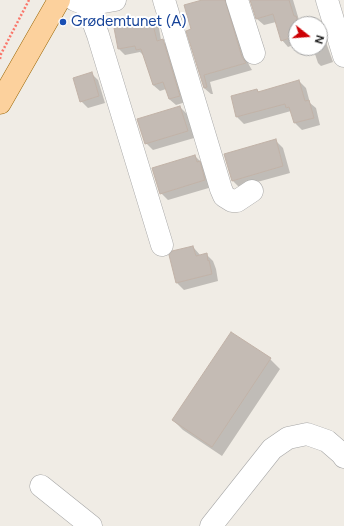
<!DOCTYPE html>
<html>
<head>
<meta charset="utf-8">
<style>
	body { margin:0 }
	#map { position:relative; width:344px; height:526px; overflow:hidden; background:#f0ece5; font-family:Figtree,sans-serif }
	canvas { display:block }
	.north { position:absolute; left:288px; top:16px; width:40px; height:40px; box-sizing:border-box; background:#fff; border:1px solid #a5a5a5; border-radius:50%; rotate:107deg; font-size:11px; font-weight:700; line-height:16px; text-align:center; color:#1f1f1f }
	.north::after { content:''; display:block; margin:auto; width:14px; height:18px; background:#cd0004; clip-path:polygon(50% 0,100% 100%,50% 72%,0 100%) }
</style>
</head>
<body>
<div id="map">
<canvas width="344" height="526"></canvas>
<div class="north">N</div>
</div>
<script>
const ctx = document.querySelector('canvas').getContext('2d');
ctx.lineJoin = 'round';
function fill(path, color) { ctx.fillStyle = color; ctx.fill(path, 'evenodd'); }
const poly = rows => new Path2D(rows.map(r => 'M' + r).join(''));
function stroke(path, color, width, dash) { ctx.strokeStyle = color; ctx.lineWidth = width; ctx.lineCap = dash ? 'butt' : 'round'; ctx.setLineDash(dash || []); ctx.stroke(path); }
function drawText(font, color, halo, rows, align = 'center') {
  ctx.font = font + ' Figtree,sans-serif'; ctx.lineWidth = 4; ctx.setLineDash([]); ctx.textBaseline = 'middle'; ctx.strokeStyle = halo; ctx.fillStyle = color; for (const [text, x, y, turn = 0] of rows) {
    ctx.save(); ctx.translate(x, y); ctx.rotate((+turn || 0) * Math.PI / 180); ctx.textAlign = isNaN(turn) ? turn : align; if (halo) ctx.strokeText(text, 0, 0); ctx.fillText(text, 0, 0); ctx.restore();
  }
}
const shadow = poly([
	[205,0,227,0,228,2,249,65,252,70,210,82,213,94,211,94,204,88,192,30],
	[251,0,293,0,299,20,303,24,296,24,296,44,288,47,282,40,276,22,264,25,257,19],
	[152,22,159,28,161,40,162,40,169,47,186,102,176,105,169,99,166,89,160,91,153,85,144,56,140,52,125,55,119,49,115,29],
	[320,31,323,34,333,62,321,66,318,63,313,48,320,48],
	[91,73,98,80,105,103,88,108,81,101],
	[299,81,306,88,310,103,316,108,320,125,302,130,295,123,291,111,244,124,237,117,232,97,257,90,259,92],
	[180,107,187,114,194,138,153,150,146,143],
	[275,140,283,148,290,173,239,187,232,180],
	[195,156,202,163,212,187,168,200,161,193],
	[193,247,201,256,206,254,213,261,216,269,218,281,184,290,177,283],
	[270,359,280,369,222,456,183,430,173,420]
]);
const building = poly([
	[202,0,225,0,242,57,246,63,204,75,207,87,204,88,186,31,191,29,184,5,202,0],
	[250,0,289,0,294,16,296,16,299,24,296,24,296,36,281,41,273,14,256,19,250,0],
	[152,20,157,41,163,39,180,96,169,99,163,82,153,85,141,49,136,50,135,46,118,49,114,28,152,20],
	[92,72,99,96,80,102,73,78,92,72],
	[299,80,305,101,309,100,314,118,294,123,289,107,286,108,285,104,236,117,231,96,257,89,258,92,299,80],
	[180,106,188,131,145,144,137,119,180,106],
	[276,139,283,166,232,181,224,154,276,139],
	[195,155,197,162,200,161,205,180,160,194,152,168,195,155],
	[193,246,196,256,207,253,208,261,209,260,212,274,176,283,169,255,172,251,193,246],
	[231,332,271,358,212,447,172,420,231,332]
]);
const path = poly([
	[0,59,1,54,29,0]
]);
const minor = poly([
	[75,0,87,5,115,0],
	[164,0,221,189,224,196,232,201,237,201,252,191],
	[237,0,254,53],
	[327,0,344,56],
	[87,5,98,35,162,245],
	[41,486,91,526],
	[211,526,272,449,288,438,307,434,327,441,342,454,344,457]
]);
const major = poly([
	[0,103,59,0]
]);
const markers = [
	[63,22,4,"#1a4fb4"]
];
const transitNames = [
	["Grødemtunet (A)",71,22]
];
fill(shadow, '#0003');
fill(building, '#c4bbb4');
stroke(building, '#c1b2a7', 1);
stroke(minor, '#a6a6a6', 23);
stroke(major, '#996400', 23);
stroke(path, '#fa776b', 2.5, [2, 2]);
stroke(minor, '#fff', 22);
stroke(major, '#fcd19d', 22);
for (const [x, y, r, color] of markers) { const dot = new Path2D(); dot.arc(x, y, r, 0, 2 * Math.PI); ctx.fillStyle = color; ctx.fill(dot); stroke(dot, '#fff', 1.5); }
drawText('15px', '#164399', '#fff', transitNames, 'left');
</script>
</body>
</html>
